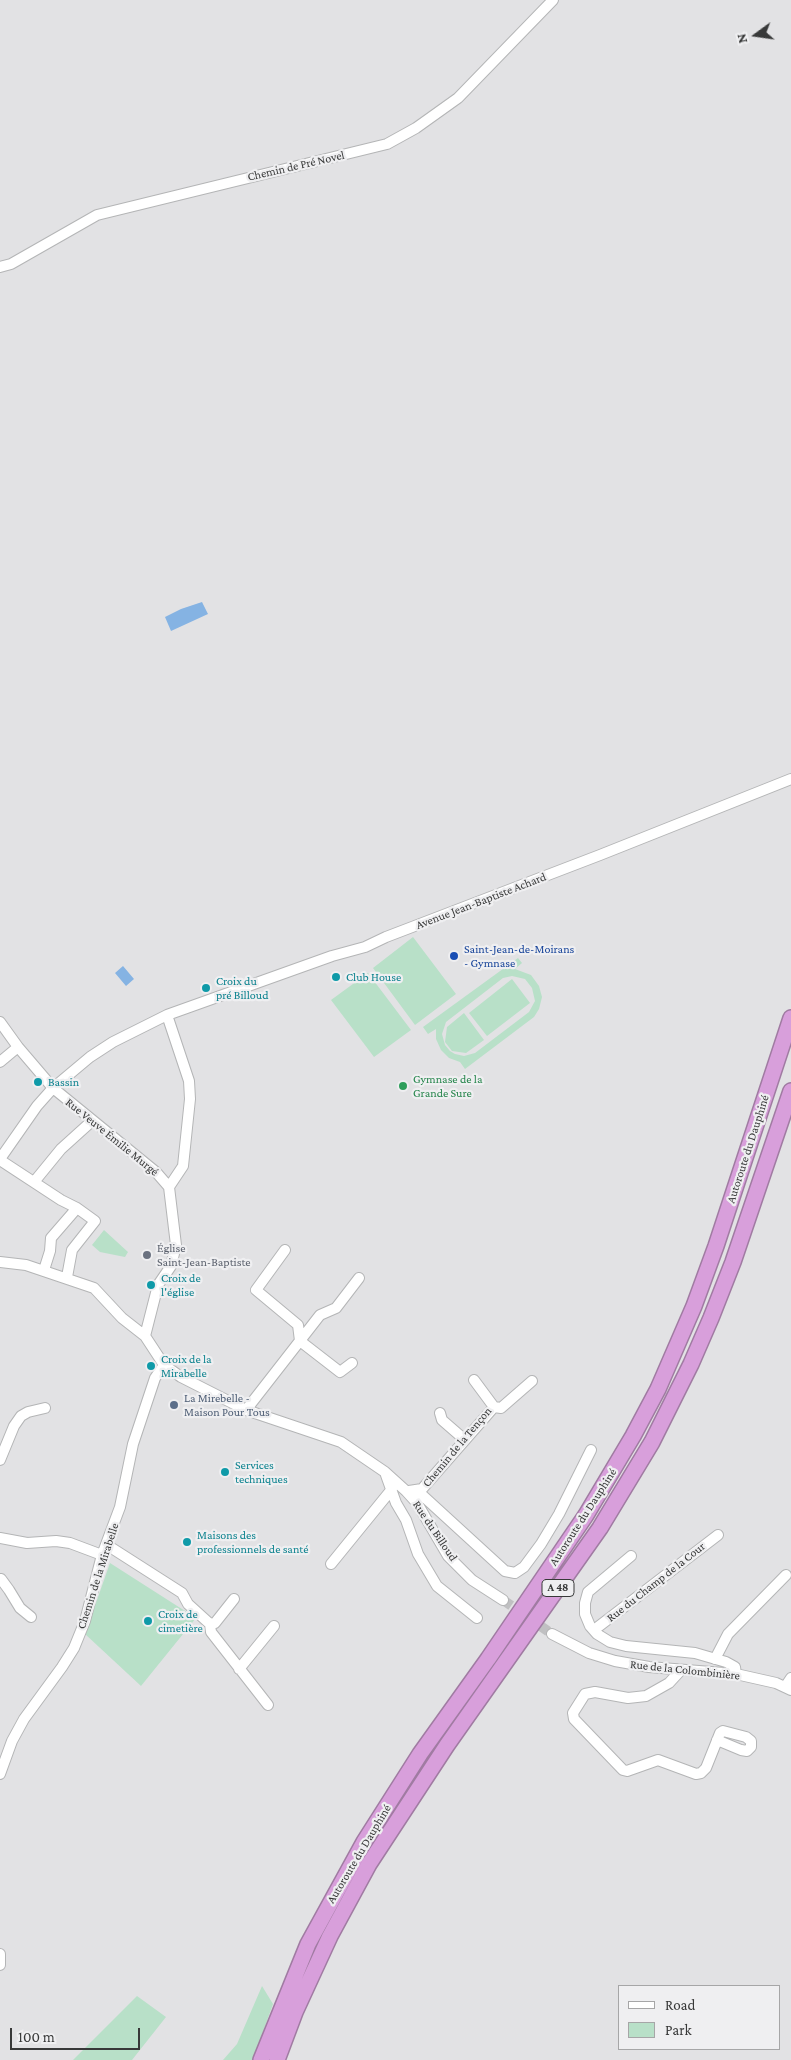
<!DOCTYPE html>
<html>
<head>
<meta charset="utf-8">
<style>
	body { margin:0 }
	#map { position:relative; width:791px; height:2060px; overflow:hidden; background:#e2e2e4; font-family:"Crimson Pro",serif }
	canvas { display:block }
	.legend { position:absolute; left:618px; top:1985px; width:162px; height:65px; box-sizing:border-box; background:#efeff1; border:1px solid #a6a6a7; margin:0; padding:6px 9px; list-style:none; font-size:15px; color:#383939 }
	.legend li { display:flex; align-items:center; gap:10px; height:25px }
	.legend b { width:25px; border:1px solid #a6a6a7 }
	.north { position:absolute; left:731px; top:10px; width:50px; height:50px; -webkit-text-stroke:4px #efeff1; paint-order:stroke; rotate:256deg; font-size:14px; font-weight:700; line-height:20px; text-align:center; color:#383939 }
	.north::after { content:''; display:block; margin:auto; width:18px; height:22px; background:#383939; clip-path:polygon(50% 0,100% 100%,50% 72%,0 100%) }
	.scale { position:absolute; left:10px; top:2028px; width:130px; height:22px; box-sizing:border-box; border:2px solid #383939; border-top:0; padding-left:6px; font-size:15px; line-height:18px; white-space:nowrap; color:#383939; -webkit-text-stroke:4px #efeff1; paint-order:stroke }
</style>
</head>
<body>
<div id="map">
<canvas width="791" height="2060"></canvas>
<ul class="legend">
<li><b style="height:6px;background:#fff"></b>Road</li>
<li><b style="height:14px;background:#b8e0c8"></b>Park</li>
</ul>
<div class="north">N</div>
<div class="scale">100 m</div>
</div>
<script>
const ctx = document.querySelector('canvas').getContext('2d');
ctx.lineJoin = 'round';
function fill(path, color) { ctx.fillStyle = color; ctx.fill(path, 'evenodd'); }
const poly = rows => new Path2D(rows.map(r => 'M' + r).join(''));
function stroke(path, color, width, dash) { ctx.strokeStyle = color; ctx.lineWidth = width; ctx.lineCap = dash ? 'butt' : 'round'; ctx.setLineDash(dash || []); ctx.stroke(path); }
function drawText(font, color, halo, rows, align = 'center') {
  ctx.font = font + ' "Crimson Pro",serif'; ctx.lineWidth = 4.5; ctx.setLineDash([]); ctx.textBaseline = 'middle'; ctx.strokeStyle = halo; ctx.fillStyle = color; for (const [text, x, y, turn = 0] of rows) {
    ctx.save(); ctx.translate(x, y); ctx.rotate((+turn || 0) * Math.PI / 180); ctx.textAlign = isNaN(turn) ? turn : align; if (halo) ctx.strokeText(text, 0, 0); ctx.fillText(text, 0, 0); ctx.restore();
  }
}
const green = poly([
	[413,937,456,994,415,1025,373,968],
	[518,958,522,963,515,969,531,975,539,986,542,997,539,1009,534,1017,465,1069,460,1062,449,1058,441,1050,436,1039,436,1029,428,1034,423,1027],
	[512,976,525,979,532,988,535,1001,529,1012,475,1053,464,1056,455,1054,450,1051,445,1045,442,1034,446,1022,503,978],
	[368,973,411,1030,374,1057,331,1000],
	[512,979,530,1003,487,1036,469,1013],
	[464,1013,484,1040,466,1053,452,1051,445,1042,447,1027],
	[104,1230,128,1252,125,1257,100,1252,92,1245],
	[110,1563,196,1618,141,1686,85,1634],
	[262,1986,273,2004,253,2060,223,2060,237,2044],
	[137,1996,166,2017,132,2060,73,2060]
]);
const water = poly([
	[202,602,208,614,171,631,165,617,181,609],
	[123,966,134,979,126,986,115,973]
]);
const minorTunnel = poly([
	[503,1600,552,1634]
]);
const minor = poly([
	[0,267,11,264,97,215,387,144,416,128,458,98,553,0],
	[167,1015,189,1081,190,1099,183,1166,169,1187],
	[0,1022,18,1047,53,1088,156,1172,169,1187],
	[0,1062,18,1047],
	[0,1159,37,1106,53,1088,90,1057,113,1042,167,1015,332,956,365,947,386,937,600,855,791,779],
	[0,1160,61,1200,77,1208,95,1221,72,1250,67,1277],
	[34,1182,61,1149,92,1121],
	[285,1250,256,1290,298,1325,300,1341,340,1372,352,1363],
	[0,1262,26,1265,94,1288,122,1318,145,1336,164,1365,181,1377,246,1410,341,1442,385,1472,406,1491,417,1503,448,1556,472,1580,503,1600],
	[44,1270,50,1251,51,1238,77,1208],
	[145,1336,158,1285,171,1266,176,1245,169,1187],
	[494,1407,501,1408,532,1381],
	[246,1410,320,1315,336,1308,359,1278],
	[440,1413,442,1420,465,1440],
	[0,1460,14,1426,21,1416,28,1412,45,1408],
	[386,1475,396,1503,406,1520,418,1554,437,1586,477,1618],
	[407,1491,422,1495,505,1571,515,1573,524,1567,541,1544,559,1514,591,1450],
	[409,1491,422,1489,494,1407,474,1380],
	[0,1538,27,1543,56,1541,70,1543,102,1555],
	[107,1545,182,1593,188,1604,210,1624,211,1632,268,1705],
	[631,1556,588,1592,585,1603,585,1614,590,1626,597,1634,610,1642,626,1646,695,1653,726,1662,735,1667,736,1674],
	[331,1564,392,1489],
	[1,1579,9,1590,20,1608,31,1617],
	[210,1624,215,1623,234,1599],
	[594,1630,718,1535],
	[552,1634,589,1653,615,1661,649,1667,736,1674,776,1683,791,1690],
	[715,1659,728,1634,786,1575],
	[239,1669,274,1626],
	[681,1670,669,1683,646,1696,628,1698,595,1692,585,1694,573,1713,574,1719,623,1770,627,1771,658,1760,696,1774,701,1773,706,1768,720,1733,723,1731,746,1737,751,1741,751,1747,747,1751,741,1750,717,1740],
	[785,1687,791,1678],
	[0,1774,12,1741,24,1719,62,1667,74,1648,85,1621,102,1555,120,1507,133,1444,155,1378,164,1365],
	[0,1954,0,1965]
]);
const highway = poly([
	[261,2060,308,1944,364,1842,420,1754,488,1659,586,1515,633,1436,658,1389,694,1306,716,1246,791,1018],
	[277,2060,295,2012,330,1936,369,1864,447,1745,600,1528,652,1442,691,1364,711,1318,733,1262,791,1091]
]);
const markers = [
	[454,956,5,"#1a4fb4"],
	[336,977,5,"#0f9aa8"],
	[206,988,5,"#0f9aa8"],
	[38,1082,5,"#0f9aa8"],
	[403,1086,5,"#2e9e5b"],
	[147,1255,5,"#6b7280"],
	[151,1285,5,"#0f9aa8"],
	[151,1366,5,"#0f9aa8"],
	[174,1405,5,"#5c6f8a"],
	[225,1472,5,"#0f9aa8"],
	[187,1542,5,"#0f9aa8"],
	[148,1621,5,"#0f9aa8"]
];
const shields = [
	[558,1588,32]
];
const shieldNames = [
	["A 48",558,1588]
];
const streetNames = [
	["Chemin de Pré Novel",296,166,-13],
	["Avenue Jean-Baptiste Achard",481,901,-21],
	["Rue Veuve Émilie Murgé",112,1137,39],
	["Autoroute du Dauphiné",748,1149,-72],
	["Chemin de la Tençon",457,1447,-50],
	["Autoroute du Dauphiné",583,1517,-57],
	["Rue du Billoud",435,1531,56],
	["Chemin de la Mirabelle",98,1576,-72],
	["Rue du Champ de la Cour",656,1582,-38],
	["Rue de la Colombinière",685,1670,6],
	["Autoroute du Dauphiné",359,1854,-59]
];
const transitNames = [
	["Saint-Jean-de-Moirans",464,949],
	["- Gymnase",464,963]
];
const cultureNames = [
	["Club House",346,977],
	["Croix du",216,981],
	["pré Billoud",216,995],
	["Bassin",48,1082],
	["Croix de",161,1278],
	["l'église",161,1292],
	["Croix de la",161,1359],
	["Mirabelle",161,1373],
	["Services",235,1465],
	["techniques",235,1479],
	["Maisons des",197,1535],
	["professionnels de santé",197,1549],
	["Croix de",158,1614],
	["cimetière",158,1628]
];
const leisureNames = [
	["Gymnase de la",413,1079],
	["Grande Sure",413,1093]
];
const worshipNames = [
	["Église",157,1248],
	["Saint-Jean-Baptiste",157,1262]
];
const serviceNames = [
	["La Mirebelle -",184,1398],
	["Maison Pour Tous",184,1412]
];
fill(green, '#b8e0c8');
fill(water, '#85b3e3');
stroke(minorTunnel, '#c0c0c2', 10, [10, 5]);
stroke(minor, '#b4b5b6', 12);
stroke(highway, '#a07ba2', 18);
stroke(minor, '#fff', 10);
stroke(highway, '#d89fdb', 15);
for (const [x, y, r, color] of markers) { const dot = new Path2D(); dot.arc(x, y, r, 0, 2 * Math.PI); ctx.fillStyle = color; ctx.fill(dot); stroke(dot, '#efeff1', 2); }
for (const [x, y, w] of shields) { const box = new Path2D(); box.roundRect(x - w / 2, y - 8.5, w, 17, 4); ctx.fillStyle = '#efeff1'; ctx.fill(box); stroke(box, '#383939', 1); }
drawText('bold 11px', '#383939', null, shieldNames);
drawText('12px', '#383939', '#efeff1', streetNames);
drawText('12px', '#164399', '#efeff1', transitNames, 'left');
drawText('12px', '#0d838f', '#efeff1', cultureNames, 'left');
drawText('12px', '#27864d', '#efeff1', leisureNames, 'left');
drawText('12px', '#5b616d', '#efeff1', worshipNames, 'left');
drawText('12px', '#4e5e75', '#efeff1', serviceNames, 'left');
</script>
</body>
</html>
